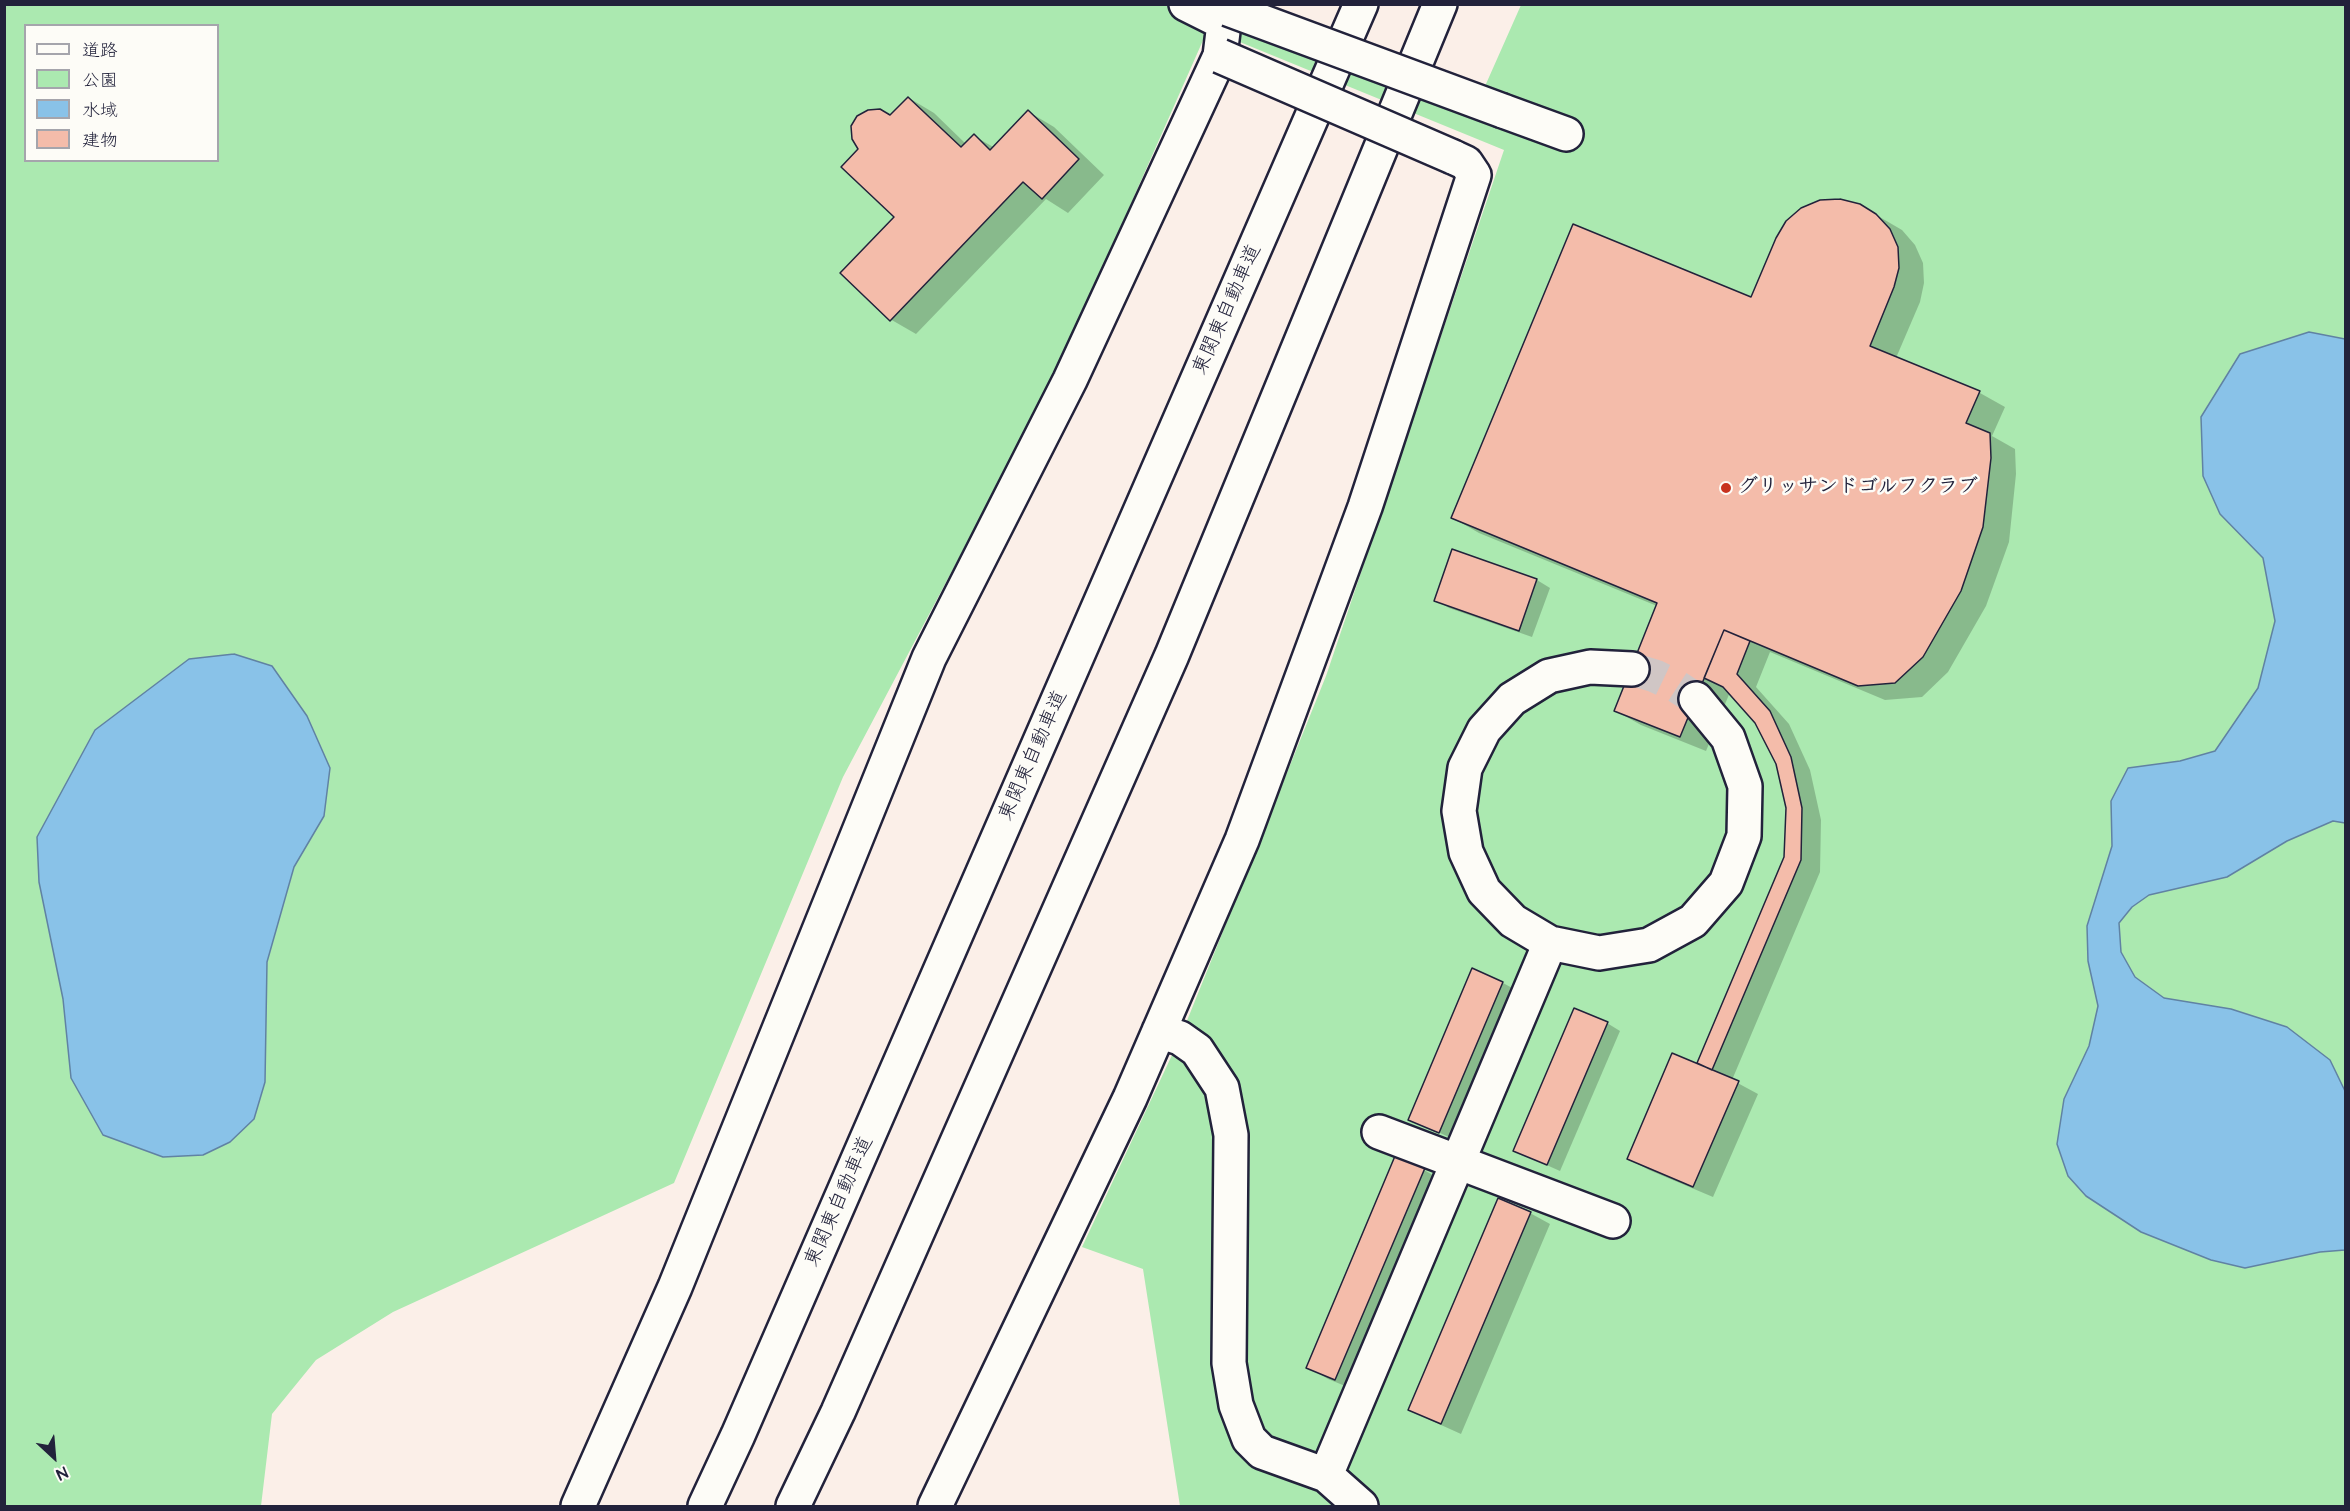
<!DOCTYPE html>
<html>
<head>
<meta charset="utf-8">
<style>
	body { margin:0 }
	#map { position:relative; width:2350px; height:1511px; overflow:hidden; background:#fbefe8; font-family:"Architects Daughter","Klee One",sans-serif }
	canvas { display:block }
	.frame { position:absolute; inset:0; border:6px solid #22223b; pointer-events:none }
	.legend { position:absolute; left:24px; top:24px; width:195px; height:138px; box-sizing:border-box; background:#fdfcf7; border:2px solid #a5a5ac; margin:0; padding:8px 10px; list-style:none; font-size:18px; color:#22223b }
	.legend li { display:flex; align-items:center; gap:12px; height:30px }
	.legend b { width:30px; border:2px solid #a5a5ac }
	.north { position:absolute; left:24px; top:1427px; width:60px; height:60px; -webkit-text-stroke:4px #fdfcf7; paint-order:stroke; rotate:154deg; font-size:16px; font-weight:700; line-height:24px; text-align:center; color:#22223b }
	.north::after { content:''; display:block; margin:auto; width:21px; height:27px; background:#22223b; clip-path:polygon(50% 0,100% 100%,50% 72%,0 100%) }
</style>
</head>
<body>
<div id="map">
<canvas width="2350" height="1511"></canvas>
<div class="frame"></div>
<ul class="legend">
<li><b style="height:8px;background:#fdfcf7"></b>道路</li>
<li><b style="height:16px;background:#abe9b0"></b>公園</li>
<li><b style="height:16px;background:#89c2e8"></b>水域</li>
<li><b style="height:16px;background:#f4bcaa"></b>建物</li>
</ul>
<div class="north">N</div>
</div>
<script>
const ctx = document.querySelector('canvas').getContext('2d');
ctx.lineJoin = 'round';
function fill(path, color) { ctx.fillStyle = color; ctx.fill(path, 'evenodd'); }
const poly = rows => new Path2D(rows.map(r => 'M' + r).join(''));
function stroke(path, color, width, dash) { ctx.strokeStyle = color; ctx.lineWidth = width; ctx.lineCap = dash ? 'butt' : 'round'; ctx.setLineDash(dash || []); ctx.stroke(path); }
function drawText(font, color, halo, rows, align = 'center') {
  ctx.font = font + ' "Architects Daughter","Klee One",sans-serif'; ctx.lineWidth = 5; ctx.setLineDash([]); ctx.textBaseline = 'middle'; ctx.strokeStyle = halo; ctx.fillStyle = color; for (const [text, x, y, turn = 0] of rows) {
    ctx.save(); ctx.translate(x, y); ctx.rotate((+turn || 0) * Math.PI / 180); ctx.textAlign = isNaN(turn) ? turn : align; if (halo) ctx.strokeText(text, 0, 0); ctx.fillText(text, 0, 0); ctx.restore();
  }
}
const green = poly([
	[5,5,1218,5,1474,111,1521,5,2345,5,2345,1506,1180,1506,1143,1269,1082,1247,1180,1038,1326,676,1504,150,1208,29,1053,380,843,777,674,1183,393,1312,316,1360,272,1414,261,1506,5,1506],
	[26,26,218,26,218,160,26,160]
]);
const water = poly([
	[2309,332,2345,339,2345,823,2333,821,2287,841,2227,877,2149,895,2132,907,2119,923,2121,952,2135,977,2164,998,2231,1009,2287,1027,2330,1060,2345,1091,2345,1250,2320,1252,2245,1268,2211,1260,2141,1232,2086,1196,2068,1176,2057,1144,2064,1099,2089,1046,2098,1006,2088,961,2087,926,2112,846,2111,801,2128,768,2180,761,2215,751,2258,688,2275,621,2263,558,2220,514,2203,476,2201,417,2240,354,2309,332],
	[234,654,272,666,307,716,330,768,324,816,294,867,267,962,265,1082,254,1119,230,1142,203,1155,163,1157,103,1135,71,1078,63,999,39,882,37,837,95,730,189,659,234,654]
]);
const shadow = poly([
	[909,98,934,113,966,144,974,136,995,148,1029,112,1054,127,1104,175,1068,213,1046,199,916,334,890,319,896,217,891,117],
	[1859,205,1902,230,1915,245,1923,263,1924,283,1920,302,1896,358,1980,393,2005,407,1992,436,2015,449,2016,474,2009,542,1986,606,1948,672,1922,697,1885,700,1770,652,1756,687,1789,724,1810,770,1821,820,1820,872,1732,1080,1758,1094,1713,1197,1649,1170,1629,1159,1698,1065,1785,857,1787,808,1778,764,1756,722,1730,692,1706,751,1641,725,1616,711,1657,606,1479,533,1453,518,1752,299],
	[1453,551,1537,580,1550,588,1532,637,1449,608,1436,600],
	[1503,983,1516,990,1453,1139,1410,1119],
	[1607,1023,1620,1031,1560,1171,1515,1151],
	[1424,1170,1443,1181,1355,1390,1328,1379,1308,1367],
	[1530,1213,1550,1224,1461,1434,1430,1420,1410,1409]
]);
const building = poly([
	[908,97,961,147,974,134,990,150,1028,110,1079,159,1042,199,1023,182,890,321,840,273,894,217,841,167,858,149,852,139,851,126,857,116,868,110,880,109,890,115,908,97],
	[1840,199,1860,204,1876,214,1890,229,1898,247,1899,268,1894,287,1870,346,1980,391,1966,423,1990,433,1991,458,1983,527,1961,591,1923,657,1895,683,1858,686,1724,630,1680,737,1614,711,1657,603,1451,518,1573,224,1751,297,1776,238,1786,221,1801,208,1820,200,1840,199],
	[1452,549,1537,579,1519,631,1434,601,1452,549],
	[1724,630,1750,641,1737,674,1770,711,1791,757,1802,808,1801,860,1712,1070,1697,1063,1784,857,1786,808,1776,764,1755,723,1723,687,1704,678,1724,630],
	[1472,968,1503,982,1439,1133,1408,1120,1472,968],
	[1574,1008,1608,1022,1547,1165,1513,1151,1574,1008],
	[1672,1053,1739,1081,1693,1187,1627,1159,1672,1053],
	[1395,1156,1425,1168,1335,1380,1306,1368,1395,1156],
	[1498,1198,1531,1212,1441,1424,1408,1410,1498,1198]
]);
const minorTunnel = poly([
	[1632,669,1655,676,1676,686,1696,699]
]);
const minor = poly([
	[1186,4,1224,23],
	[1503,111,1566,134],
	[1632,669,1590,667,1549,676,1512,699,1484,730,1465,768,1459,811,1466,852,1484,891,1513,921,1550,943,1599,953,1649,945,1693,921,1726,883,1744,836,1745,786,1728,738,1696,699],
	[1159,1031,1180,1038,1197,1050,1222,1088,1231,1135,1229,1363,1236,1405,1249,1439,1262,1452,1326,1475,1361,1506],
	[1379,1132,1613,1221],
	[1326,1475,1550,943],
	[578,1506,675,1287,929,658,1070,380,1220,56,1225,15,1231,4],
	[935,1506,1130,1098,1242,840,1365,507,1474,175,1466,163,1453,157]
]);
const highway = poly([
	[705,1506,738,1435,1361,4],
	[793,1506,838,1412,1172,655,1440,4]
]);
const minorBridge = poly([
	[1228,9,1503,111],
	[1220,56,1453,157]
]);
const markers = [
	[1726,488,6,"#c8321e"]
];
const streetNames = [
	["東関東自動車道",1228,310,-66],
	["東関東自動車道",1034,756,-66],
	["東関東自動車道",840,1202,-66]
];
const poiNames = [
	["グリッサンドゴルフクラブ",1738,488]
];
fill(green, '#abe9b0');
fill(water, '#89c2e8');
stroke(water, '#6082a3', 1.5);
fill(shadow, '#0003');
fill(building, '#f4bcaa');
stroke(building, '#22223b', 1.5);
stroke(minorTunnel, '#d0c6c5', 33, [33, 16]);
stroke(minor, '#22223b', 38);
stroke(highway, '#22223b', 38);
stroke(minor, '#fdfcf7', 33);
stroke(highway, '#fdfcf7', 33);
stroke(minorBridge, '#22223b', 38, []);
stroke(minorBridge, '#fdfcf7', 33);
for (const [x, y, r, color] of markers) { const dot = new Path2D(); dot.arc(x, y, r, 0, 2 * Math.PI); ctx.fillStyle = color; ctx.fill(dot); stroke(dot, '#fdfcf7', 2); }
drawText('20px', '#22223b', '#fdfcf7', streetNames);
drawText('bold 20px', '#22223b', '#fdfcf7', poiNames, 'left');
</script>
</body>
</html>
